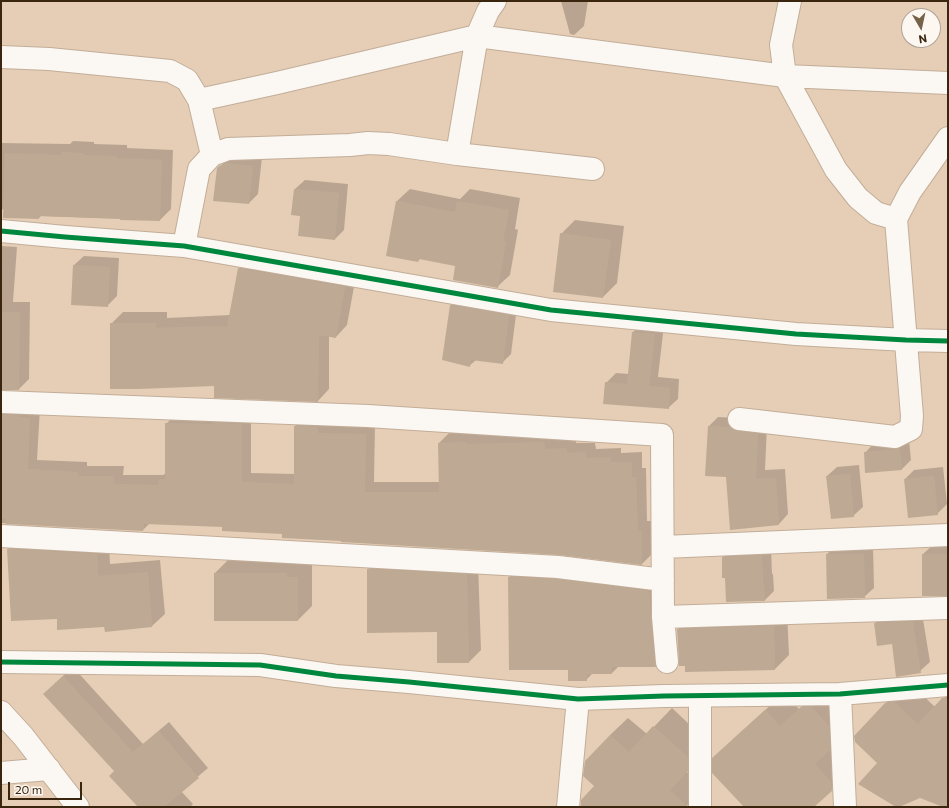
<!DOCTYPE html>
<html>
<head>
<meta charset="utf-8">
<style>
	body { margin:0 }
	#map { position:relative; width:949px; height:808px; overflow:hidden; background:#e6ceb6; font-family:Commissioner,sans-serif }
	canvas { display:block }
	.frame { position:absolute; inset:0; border:2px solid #3a260e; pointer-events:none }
	.north { position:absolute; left:901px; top:8px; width:40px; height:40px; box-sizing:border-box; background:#fdf7f2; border:1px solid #afa397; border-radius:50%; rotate:171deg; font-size:11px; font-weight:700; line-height:16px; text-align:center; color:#3a260e }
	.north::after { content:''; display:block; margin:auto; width:14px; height:18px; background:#766149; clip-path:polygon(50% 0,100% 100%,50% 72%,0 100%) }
	.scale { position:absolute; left:8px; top:782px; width:74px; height:18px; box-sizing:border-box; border:2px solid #3a260e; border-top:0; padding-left:5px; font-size:12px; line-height:14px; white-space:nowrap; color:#3a260e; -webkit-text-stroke:3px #fdf7f2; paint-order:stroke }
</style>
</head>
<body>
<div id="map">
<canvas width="949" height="808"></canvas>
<div class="frame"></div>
<div class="north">N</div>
<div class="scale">20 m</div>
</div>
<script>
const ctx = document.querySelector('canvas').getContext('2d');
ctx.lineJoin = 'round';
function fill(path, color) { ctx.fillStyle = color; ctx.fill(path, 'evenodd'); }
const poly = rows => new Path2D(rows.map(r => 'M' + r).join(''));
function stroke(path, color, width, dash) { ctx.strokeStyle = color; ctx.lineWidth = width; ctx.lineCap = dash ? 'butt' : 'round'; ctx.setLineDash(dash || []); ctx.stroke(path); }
const shadow = poly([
	[561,1,588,1,584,26,574,35,570,34],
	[73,141,94,142,94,144,127,145,127,148,173,150,171,209,160,220,41,216,39,218,1,209,1,143,70,144],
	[230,156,262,157,258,194,249,203,218,169],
	[305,180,348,184,344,230,335,239,301,216,292,214,295,189],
	[410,189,460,199,470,189,520,198,515,229,518,230,510,275,497,287,456,265,421,258,418,261,387,255,397,201],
	[575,220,624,226,617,283,603,297,561,234],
	[1,246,17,247,13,302,30,302,29,379,19,389,1,389],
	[84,256,119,258,117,296,107,306,74,265],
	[250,257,356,276,347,325,336,337,329,335,329,389,318,401,215,385,112,323,123,312,167,312,167,318,230,315,239,269],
	[459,297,517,307,511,354,502,363,476,360,469,366,451,305],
	[643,323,664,325,658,377,679,379,678,399,668,408,606,383,616,373,629,374,633,332],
	[1,399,40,408,37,460,87,462,87,466,124,466,123,475,163,475,166,473,166,424,176,414,251,414,251,473,295,474,295,426,305,416,375,424,374,482,440,482,439,443,449,433,476,432,476,434,554,432,554,439,576,439,576,443,595,443,596,449,621,448,621,453,642,452,642,468,646,468,647,521,652,521,652,554,642,564,559,554,342,540,224,526,150,523,143,530,1,523],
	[718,417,739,418,767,425,765,470,785,469,788,514,779,524,731,529,727,476,709,426],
	[909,440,911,460,902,469,865,453,874,443],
	[859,465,863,507,853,516,827,476,837,467],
	[943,467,947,504,937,514,905,479,914,470],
	[21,537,109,542,110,564,160,560,165,614,152,626,105,626,8,549],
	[837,545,873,545,874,588,864,597,828,598,827,554],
	[933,545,948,545,948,592,923,554],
	[771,546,772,574,773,574,774,591,765,600,726,577,723,557,732,548],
	[380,557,478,563,481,650,469,662,438,631,368,569],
	[229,559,301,559,301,564,312,564,312,606,298,620,215,573],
	[523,563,663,577,669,652,655,666,619,666,612,673,593,673,586,680,569,669,509,577],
	[787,612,789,655,775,669,678,629,692,616],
	[922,613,930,662,920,671,893,643,875,623,884,614],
	[73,667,143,744,169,722,208,768,181,791,193,804,190,807,139,807,116,771,54,684],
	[904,685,912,685,935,707,948,694,948,804,879,763,886,703],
	[820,689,830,689,849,772,813,807,745,807,732,740,784,693,799,709],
	[672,708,705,739,705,752,687,772,704,787,686,807,582,807,596,786,610,735,628,718,647,734]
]);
const building = poly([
	[61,152,84,153,84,155,117,156,117,158,162,160,160,221,120,220,120,219,39,216,39,219,3,218,5,153,61,155],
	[226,163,253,166,249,204,213,201,217,168,219,166],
	[294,189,339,193,335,240,298,236,300,216,291,215],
	[396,201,455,212,457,201,509,210,503,241,506,242,498,288,453,280,455,266,419,259,418,262,386,256],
	[560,233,611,240,603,298,553,292],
	[73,265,110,267,108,307,71,305],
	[238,268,345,287,336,338,319,335,318,402,214,398,214,386,139,389,110,389,110,323,156,323,156,328,216,326,227,327],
	[450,305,509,315,503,364,471,360,470,367,442,360],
	[1,312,20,312,19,390,1,390],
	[632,332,655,334,649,386,670,388,669,409,603,404,605,382,627,384],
	[1,415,19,415,19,417,30,418,28,469,78,472,78,476,114,476,114,484,158,485,159,479,165,479,165,423,213,424,213,423,242,424,242,482,294,484,294,426,318,427,318,433,366,434,365,492,439,492,438,443,466,442,466,444,544,442,545,449,567,448,567,453,586,452,586,458,611,457,611,462,632,462,632,477,636,477,638,531,642,531,642,565,559,555,341,542,341,541,282,538,282,534,222,531,222,527,144,524,143,531,6,524,6,519,1,518],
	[708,426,730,427,732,429,738,431,758,434,756,479,776,478,779,525,730,530,726,477,705,476],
	[900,449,902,470,865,473,864,452],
	[850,474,854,517,831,519,826,476],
	[934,476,938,515,908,518,904,479],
	[7,549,97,554,98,576,148,572,152,627,105,632,104,627,57,630,57,619,11,621],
	[826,554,864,554,865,598,827,599],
	[922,554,948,554,948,596,922,596],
	[762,555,763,583,764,583,765,601,726,602,725,578,722,578,722,557],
	[367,569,467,574,469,663,437,663,437,632,367,633],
	[214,573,287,573,287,577,298,577,298,621,214,621],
	[508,577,557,579,649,591,651,618,655,663,656,667,612,667,612,674,587,674,587,681,568,681,568,670,509,670],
	[913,622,921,673,896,677,892,644,877,646,874,623],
	[774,626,775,670,685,672,685,666,679,666,679,661,677,629],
	[63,676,133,752,159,731,199,778,164,807,138,807,109,776,114,771,43,694],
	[942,698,948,698,948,807,943,807,920,798,899,807,896,807,858,784,877,763,855,742,854,736,885,703,894,702,918,724],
	[801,707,812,707,829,726,830,750,815,764,831,782,832,791,814,807,744,807,712,773,712,758,765,710,780,726],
	[653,726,688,757,688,771,670,790,688,807,581,807,581,800,594,786,583,776,585,761,610,735,629,752]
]);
const minor = poly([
	[1,57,49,59,170,71,187,80,199,100,212,155],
	[199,100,277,83,477,36,785,76,948,83],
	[457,154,477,36,488,11,495,1],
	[896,219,910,192,948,138],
	[1,231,65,237,184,246,551,310,796,334,906,340,948,341],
	[184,246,199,169,212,155,228,149,350,145,368,143,389,144,457,154,593,169],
	[1,402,368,416,662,435,663,617,667,662],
	[739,419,895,437,911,429,912,416,896,219,876,213,858,198,836,170,785,76,781,45,790,1],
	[1,536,558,567,663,580],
	[663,547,948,535],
	[663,617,948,608],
	[1,662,260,665,336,676,409,682,578,699,664,696,840,694,948,685],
	[840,694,845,807],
	[700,696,700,807],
	[1,773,49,769],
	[568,807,578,699]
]);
const tertiary = poly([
	[1,712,23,736,78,807]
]);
const cycleway = poly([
	[1,231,65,237,184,246,551,310,796,334,906,340,948,341],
	[1,662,260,665,336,676,409,682,578,699,664,696,840,694,948,685]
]);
fill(shadow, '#0003');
fill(building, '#beaa94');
stroke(minor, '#c2ad98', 24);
stroke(tertiary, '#c2ad98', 24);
stroke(minor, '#fbf8f4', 22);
stroke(tertiary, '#fbf8f4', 22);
stroke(cycleway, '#00873e', 5);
</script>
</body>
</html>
